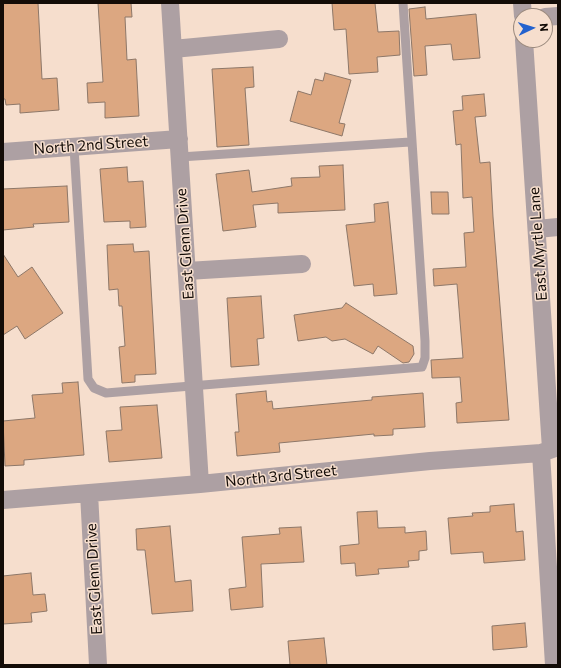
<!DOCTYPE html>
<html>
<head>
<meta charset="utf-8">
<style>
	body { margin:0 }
	#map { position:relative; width:561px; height:668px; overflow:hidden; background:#f6decd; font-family:Commissioner,sans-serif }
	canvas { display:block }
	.frame { position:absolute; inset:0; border:4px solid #130c07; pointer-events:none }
	.north { position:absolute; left:513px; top:8px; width:40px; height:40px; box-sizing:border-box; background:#f6decd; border:1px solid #9b8a7e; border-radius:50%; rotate:86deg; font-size:11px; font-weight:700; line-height:16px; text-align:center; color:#130c07 }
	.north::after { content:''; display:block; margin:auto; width:14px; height:18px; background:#2362ce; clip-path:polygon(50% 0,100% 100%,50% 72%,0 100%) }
</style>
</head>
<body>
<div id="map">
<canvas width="561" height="668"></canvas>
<div class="frame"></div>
<div class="north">N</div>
</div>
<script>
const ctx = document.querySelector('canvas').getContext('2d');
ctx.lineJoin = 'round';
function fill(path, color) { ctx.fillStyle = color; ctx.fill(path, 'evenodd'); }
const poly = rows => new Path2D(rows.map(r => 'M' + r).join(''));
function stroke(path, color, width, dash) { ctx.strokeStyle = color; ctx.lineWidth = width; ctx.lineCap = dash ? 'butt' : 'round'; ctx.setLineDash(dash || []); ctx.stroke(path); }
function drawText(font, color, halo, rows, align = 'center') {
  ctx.font = font + ' Commissioner,sans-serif'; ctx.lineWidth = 3; ctx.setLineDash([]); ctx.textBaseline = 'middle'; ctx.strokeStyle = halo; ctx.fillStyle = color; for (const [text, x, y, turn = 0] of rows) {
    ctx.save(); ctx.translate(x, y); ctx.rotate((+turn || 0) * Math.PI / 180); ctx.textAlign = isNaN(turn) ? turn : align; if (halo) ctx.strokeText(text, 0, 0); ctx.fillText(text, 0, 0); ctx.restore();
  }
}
const building = poly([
	[3,3,38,3,42,79,57,78,59,110,20,113,20,104,6,105,5,99,3,99,3,3],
	[98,3,131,3,132,17,125,17,127,60,136,59,139,116,105,118,105,102,88,103,87,83,103,82,98,3],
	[332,3,375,3,378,32,399,31,400,55,377,57,378,72,349,74,346,29,334,30,332,3],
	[425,7,426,19,476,14,480,58,453,60,451,44,425,46,427,75,414,76,409,9,425,7],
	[253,67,254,87,245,88,249,145,217,147,212,69,253,67],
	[325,73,351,80,339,123,345,124,342,136,290,121,298,91,311,95,315,79,323,81,325,73],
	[484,94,486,116,475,117,480,163,490,162,493,217,509,420,457,423,456,403,462,402,460,377,432,378,431,360,463,358,457,284,434,286,433,269,466,267,464,233,474,232,472,197,463,198,461,144,456,145,453,111,463,110,462,96,484,94],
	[343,165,345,210,278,213,278,203,253,205,256,227,223,231,216,174,249,170,252,192,292,186,291,178,320,177,319,166,343,165],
	[127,167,128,182,143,181,146,227,130,228,130,221,104,222,100,169,127,167],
	[67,186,69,222,33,224,34,227,3,230,3,189,67,186],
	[431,192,448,192,449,214,432,214,431,192],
	[388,202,397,294,374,296,373,284,354,286,346,225,375,222,374,204,388,202],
	[133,244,134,252,149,251,156,374,135,375,135,382,122,383,119,347,125,346,122,306,119,306,118,289,109,290,107,245,133,244],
	[3,254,18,277,32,267,63,313,25,339,17,326,3,335,3,254],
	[261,296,264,338,257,339,259,365,231,367,227,298,261,296],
	[346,303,413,346,414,354,409,362,403,363,378,346,373,354,345,339,332,341,326,337,298,341,294,315,342,308,346,303],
	[78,382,84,455,24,460,24,465,5,466,3,421,35,418,32,395,63,393,62,383,78,382],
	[266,391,267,402,272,401,273,409,372,400,372,397,423,393,425,427,393,429,393,435,374,436,374,434,279,443,280,452,237,456,235,432,239,432,236,394,266,391],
	[157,405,162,458,109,462,106,431,122,430,120,407,157,405],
	[514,504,516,532,523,531,525,560,484,563,483,552,451,554,448,518,473,516,472,513,490,512,490,506,514,504],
	[377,511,378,528,405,527,405,533,426,531,427,550,419,551,419,560,408,561,409,567,378,569,379,574,356,576,355,563,341,564,340,546,359,544,357,512,377,511],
	[170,526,175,582,191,580,193,611,152,614,145,550,137,550,136,529,170,526],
	[301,527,304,562,261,564,263,607,231,610,229,589,246,587,242,537,280,534,279,528,301,527],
	[31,573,33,595,45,594,47,611,31,613,32,622,3,624,3,576,31,573],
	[525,623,527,647,493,650,492,626,525,623],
	[324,638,327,665,290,665,288,641,324,638]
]);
const lane = poly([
	[74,147,88,379,94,388,106,393,422,367,425,358,425,341,403,3],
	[180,157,410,142]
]);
const street = poly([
	[170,3,200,484],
	[522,3,523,16],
	[545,17,558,16],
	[524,40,551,449],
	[173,49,279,39],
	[3,152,179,139],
	[537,229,558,227],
	[187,271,302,264],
	[541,453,554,665],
	[89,493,98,665],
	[3,500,200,484,430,461,541,453,558,447]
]);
const streetNames = [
	["North 2nd Street",91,145,-4],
	["East Glenn Drive",185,244,-94],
	["East Myrtle Lane",538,244,-94],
	["North 3rd Street",281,476,-6],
	["East Glenn Drive",94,579,-93]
];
fill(building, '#dca781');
stroke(building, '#8d7768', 1);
stroke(lane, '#ada0a3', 9);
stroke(street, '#ada0a3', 18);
drawText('15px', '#130c07', '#f6decd', streetNames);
</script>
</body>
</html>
